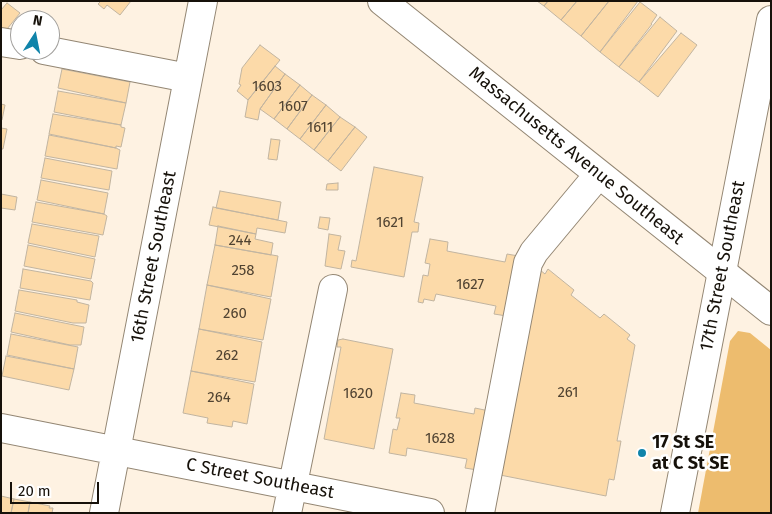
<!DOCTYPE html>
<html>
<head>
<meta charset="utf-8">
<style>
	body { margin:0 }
	#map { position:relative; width:772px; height:514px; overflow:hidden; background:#fef2e2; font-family:"Fira Sans",sans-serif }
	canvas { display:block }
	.frame { position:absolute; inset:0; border:2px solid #16110a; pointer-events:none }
	.north { position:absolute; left:10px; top:10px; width:50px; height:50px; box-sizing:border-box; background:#fff; border:1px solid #a2a09d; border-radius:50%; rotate:11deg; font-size:14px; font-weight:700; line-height:20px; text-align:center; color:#16110a }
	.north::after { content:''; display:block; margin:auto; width:18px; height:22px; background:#1084aa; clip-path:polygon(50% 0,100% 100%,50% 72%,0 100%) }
	.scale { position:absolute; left:10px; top:482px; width:89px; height:22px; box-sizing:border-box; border:2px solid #16110a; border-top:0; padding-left:6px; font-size:15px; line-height:18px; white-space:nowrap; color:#16110a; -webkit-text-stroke:4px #fff; paint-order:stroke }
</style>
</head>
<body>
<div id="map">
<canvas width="772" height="514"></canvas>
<div class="frame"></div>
<div class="north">N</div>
<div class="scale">20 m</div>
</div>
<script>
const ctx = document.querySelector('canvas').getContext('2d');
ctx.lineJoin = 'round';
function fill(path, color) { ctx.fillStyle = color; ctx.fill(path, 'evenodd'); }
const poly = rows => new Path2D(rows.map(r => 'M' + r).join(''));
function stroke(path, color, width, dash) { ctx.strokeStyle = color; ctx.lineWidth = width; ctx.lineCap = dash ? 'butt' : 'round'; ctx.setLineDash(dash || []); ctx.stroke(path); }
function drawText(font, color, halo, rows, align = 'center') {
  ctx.font = font + ' "Fira Sans",sans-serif'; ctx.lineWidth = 5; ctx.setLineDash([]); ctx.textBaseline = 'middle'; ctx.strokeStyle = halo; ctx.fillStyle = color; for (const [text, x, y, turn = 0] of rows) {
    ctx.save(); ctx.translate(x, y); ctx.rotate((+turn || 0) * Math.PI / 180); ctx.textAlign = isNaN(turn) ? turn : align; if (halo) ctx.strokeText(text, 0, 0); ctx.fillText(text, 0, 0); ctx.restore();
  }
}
const green = poly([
	[738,331,750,333,771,350,771,513,698,513,730,341]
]);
const building = poly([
	[101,1,131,1,120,15,107,5,104,9,98,4,101,1],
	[537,1,548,1,544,6,537,1],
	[548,1,577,1,561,20,544,6,548,1],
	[577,1,609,1,581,36,561,20,577,1],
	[609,1,638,1,600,52,581,36,609,1],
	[640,2,657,15,651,24,652,24,619,67,600,52,640,2],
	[7,3,20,13,3,34,1,32,1,10,7,3],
	[660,17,677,31,639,82,619,67,660,17],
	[681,33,697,45,658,97,639,82,681,33],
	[260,45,280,60,248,100,237,91,241,85,239,84,242,68,260,45],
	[275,66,285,74,260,109,258,120,245,117,248,100,275,66],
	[62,69,130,82,126,103,58,88,62,69],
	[285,74,300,85,274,119,260,109,285,74],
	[300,85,312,95,287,129,274,119,300,85],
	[58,91,126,103,121,125,54,112,58,91],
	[312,95,326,105,300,139,287,129,312,95],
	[1,104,5,105,2,120,1,119,1,104],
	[326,105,340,117,314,150,300,139,326,105],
	[53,114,121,125,121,127,125,128,121,147,116,146,116,148,49,134,53,114],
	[340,117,355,127,328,161,314,150,340,117],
	[355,127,367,137,341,171,328,161,355,127],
	[1,128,7,129,3,149,1,149,1,128],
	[49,135,116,148,120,150,117,169,45,156,49,135],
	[271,139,280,140,277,160,268,159,271,139],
	[45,158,112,171,109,190,41,178,45,158],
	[374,167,423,177,414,222,419,223,418,232,412,232,404,277,351,267,352,260,356,261,374,167],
	[41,180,108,193,104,214,37,200,41,180],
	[338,183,338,190,326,190,327,184,338,183],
	[220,191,281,202,278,220,216,208,220,191],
	[1,194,17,197,15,210,1,208,1,194],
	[36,202,104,214,107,216,103,235,32,222,36,202],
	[213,207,287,222,285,233,257,228,256,234,209,225,213,207],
	[320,217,330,218,328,230,318,228,320,217],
	[32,224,99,236,95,257,28,243,32,224],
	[218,226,256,234,255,239,273,243,271,255,215,245,218,226],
	[329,234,341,236,338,250,345,251,341,269,325,266,329,234],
	[430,239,448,242,447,251,505,262,507,254,524,257,513,317,494,314,496,306,436,294,434,301,424,299,423,303,418,302,423,275,428,276,430,264,425,263,430,239],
	[28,245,95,259,91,279,24,266,28,245],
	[215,245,278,256,271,297,207,285,215,245],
	[535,266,545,274,548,269,574,290,571,295,600,318,604,314,630,335,627,339,635,345,617,441,621,441,614,480,609,479,606,496,495,474,535,266],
	[23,269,91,281,93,283,90,300,20,288,23,269],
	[207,285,271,299,263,340,199,329,207,285],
	[19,290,77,300,77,302,89,305,86,323,73,323,15,311,19,290],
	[15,313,84,327,81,345,70,345,11,332,15,313],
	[199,329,262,342,255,382,191,371,199,329],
	[11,334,78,347,74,369,7,355,11,334],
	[343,339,393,349,374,449,324,439,341,347,337,347,338,340,343,339],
	[6,356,74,369,69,390,2,376,6,356],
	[191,371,254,384,247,424,233,421,232,427,207,423,208,418,183,413,191,371],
	[401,393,415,395,414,403,474,414,475,408,494,412,483,471,465,468,467,459,407,448,406,456,389,453,393,429,397,430,400,418,396,418,401,393],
	[1,496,14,499,11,513,1,513,1,496],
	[14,499,30,502,28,513,11,513,14,499],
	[30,502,50,506,49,508,53,508,52,513,28,513,30,502]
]);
const minor = poly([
	[382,1,771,311],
	[1,42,20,45],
	[44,50,188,78],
	[1,428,430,513],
	[104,513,203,1],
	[287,513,333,289],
	[480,513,528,263,534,252,599,174]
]);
const major = poly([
	[675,513,771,20]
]);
const markers = [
	[642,453,5,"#1084aa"]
];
const numberNames = [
	["1603",267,87],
	["1607",293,107],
	["1611",320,128],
	["1621",390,223],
	["244",240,241],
	["258",243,271],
	["1627",470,285],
	["260",235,314],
	["262",227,356],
	["261",568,393],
	["1620",358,394],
	["264",219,398],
	["1628",440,439]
];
const streetNames = [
	["Massachusetts Avenue Southeast",576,156,39],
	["16th Street Southeast",154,257,-79],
	["17th Street Southeast",723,266,-79],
	["C Street Southeast",260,479,11]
];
const poiNames = [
	["17 St SE",652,443],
	["at C St SE",652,464]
];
fill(green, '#edbc6e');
fill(building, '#fcdaa9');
stroke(building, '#c1b4a0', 1);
stroke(minor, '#938673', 30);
stroke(major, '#938673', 30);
stroke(minor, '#fff', 28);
stroke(major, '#fff', 28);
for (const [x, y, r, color] of markers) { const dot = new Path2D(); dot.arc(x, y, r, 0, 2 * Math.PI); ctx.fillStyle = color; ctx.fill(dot); stroke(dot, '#fff', 2); }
drawText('15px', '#504332', null, numberNames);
drawText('18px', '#16110a', '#fff', streetNames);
drawText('bold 18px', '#16110a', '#fff', poiNames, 'left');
</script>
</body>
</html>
